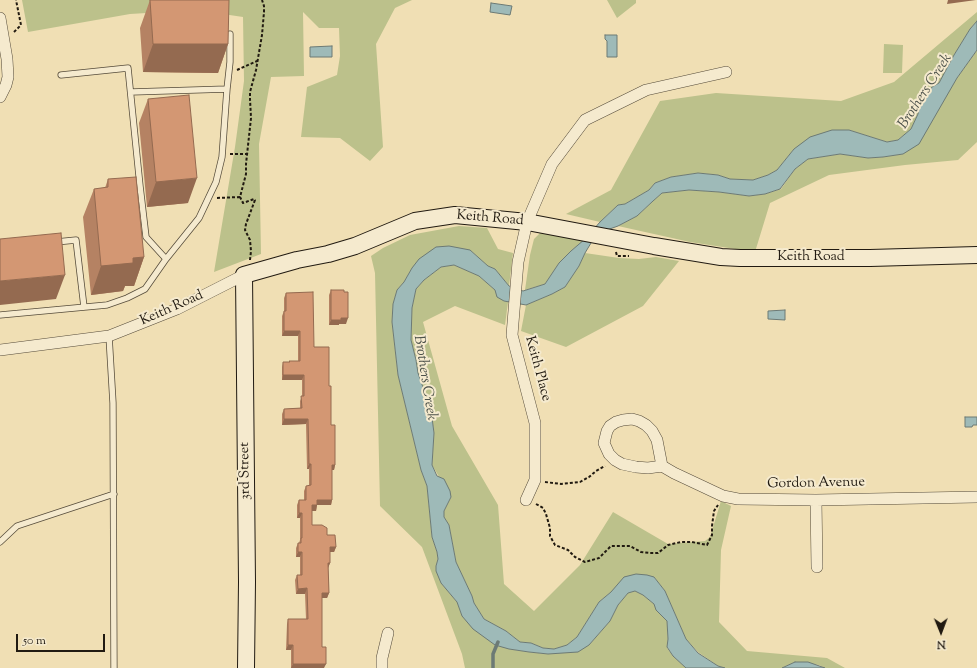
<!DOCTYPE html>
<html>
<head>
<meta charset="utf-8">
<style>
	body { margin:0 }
	#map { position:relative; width:977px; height:668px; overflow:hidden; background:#f0dfb4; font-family:"Sorts Mill Goudy",serif }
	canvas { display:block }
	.north { position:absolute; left:921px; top:612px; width:40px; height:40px; -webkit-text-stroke:3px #f5eace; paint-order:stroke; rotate:179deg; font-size:11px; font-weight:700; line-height:16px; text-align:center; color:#211a11 }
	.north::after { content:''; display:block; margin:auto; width:14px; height:18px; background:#211a11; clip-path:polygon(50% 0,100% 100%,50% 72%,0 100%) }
	.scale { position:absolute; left:16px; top:634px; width:89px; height:18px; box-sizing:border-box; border:2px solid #211a11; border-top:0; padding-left:5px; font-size:12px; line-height:14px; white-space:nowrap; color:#211a11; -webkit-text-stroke:3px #f5eace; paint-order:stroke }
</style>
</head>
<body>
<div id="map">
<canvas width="977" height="668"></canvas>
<div class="north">N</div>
<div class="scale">50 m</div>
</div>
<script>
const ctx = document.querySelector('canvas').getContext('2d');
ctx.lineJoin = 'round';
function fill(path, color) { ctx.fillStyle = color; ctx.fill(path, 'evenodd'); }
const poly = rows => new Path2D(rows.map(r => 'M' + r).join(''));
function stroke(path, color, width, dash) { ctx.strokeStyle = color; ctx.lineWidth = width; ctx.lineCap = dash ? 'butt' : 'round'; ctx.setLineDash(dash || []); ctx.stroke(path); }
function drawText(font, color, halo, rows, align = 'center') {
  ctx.font = font + ' "Sorts Mill Goudy",serif'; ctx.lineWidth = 4; ctx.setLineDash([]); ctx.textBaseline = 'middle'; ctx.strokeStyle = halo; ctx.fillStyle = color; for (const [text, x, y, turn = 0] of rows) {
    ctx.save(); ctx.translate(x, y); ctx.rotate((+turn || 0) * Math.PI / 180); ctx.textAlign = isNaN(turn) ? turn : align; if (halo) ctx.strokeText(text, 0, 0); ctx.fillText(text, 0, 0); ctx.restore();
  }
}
const green = poly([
	[22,0,412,0,395,8,376,44,383,147,370,161,340,138,301,137,307,87,337,75,340,56,339,28,319,28,303,12,304,76,271,77,259,144,261,254,214,272,235,147,244,81,243,17,196,10,130,14,28,32],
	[607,0,636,0,636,3,617,18],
	[977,12,977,21,970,29,954,55,939,83,932,87,920,104,918,114,911,129,898,140,887,142,849,130,794,149,777,170,768,175,753,180,730,179,718,175,698,173,671,177,655,183,649,190,625,204,618,205,600,222,566,214,611,190,660,101,716,93,841,101,894,82],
	[884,44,903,45,902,73,883,73],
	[977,50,977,142,958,160,905,165,829,175,770,203,755,252,690,242,618,226,637,216,653,201,662,193,689,190,719,192,749,196,765,194,781,189,795,169,808,159,840,154,868,158,883,157,903,154],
	[459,226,487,228,498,249,513,253,509,286,495,269,488,266,470,250,412,268,404,282,397,290,393,304,392,322,398,375,421,470,427,486,432,537,437,552,438,559,436,566,441,583,457,602,462,616,509,649,529,652,548,654,589,645,610,621,618,605,628,593,635,591,643,595,654,604,667,621,668,639,667,648,673,656,686,668,465,668,462,654,422,547,380,506,375,273,371,256,383,248,410,235],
	[540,233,547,233,584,241,571,251,559,263,545,284,525,290,530,255,534,239],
	[585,253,619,258,639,259,656,257,679,261,643,306,566,347,521,331,526,305,552,294,565,287,579,266],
	[454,265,479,276,495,290,504,301,508,302,505,325,455,306,423,322,452,426,498,505,504,584,534,611,580,565,613,512,668,544,705,541,710,537,721,501,731,506,721,550,719,622,747,651,827,658,845,668,825,668,819,665,795,662,782,668,725,668,718,666,698,652,686,639,665,591,654,577,611,592,599,602,577,637,567,645,554,649,543,648,531,643,520,642,506,631,484,619,474,603,472,596,456,562,449,525,444,517,444,511,451,497,432,465,434,433,431,410,418,373,416,358,411,340,412,308,416,289,424,280,441,267]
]);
const water = poly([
	[491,3,512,6,510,15,490,12,491,3],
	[977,21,977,50,957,78,919,144,903,154,883,157,868,158,840,154,808,159,795,169,780,189,765,194,749,196,719,192,689,190,662,193,653,201,637,216,618,226,604,231,591,243,585,253,579,266,565,287,552,294,526,305,504,301,497,297,495,290,479,276,454,265,441,267,424,280,416,289,412,308,411,340,416,360,418,373,431,410,434,433,432,465,437,476,444,479,450,491,451,497,444,511,444,517,449,525,456,562,472,596,474,603,484,619,506,631,520,642,531,643,543,648,554,649,567,645,577,637,599,602,611,592,624,577,636,574,647,575,654,577,665,591,686,639,698,653,718,666,725,668,686,668,673,656,667,647,668,639,667,621,656,610,654,604,643,595,635,591,628,593,618,605,610,621,589,645,578,652,548,654,529,652,509,649,495,645,473,629,462,616,457,602,441,583,436,571,436,566,438,559,437,552,432,537,427,486,421,470,398,375,392,322,393,304,397,290,404,282,412,268,419,259,436,247,449,246,470,250,488,266,495,269,509,286,523,291,545,284,559,263,571,251,585,239,600,222,618,205,625,204,649,190,655,183,671,177,698,173,718,175,730,179,753,180,768,175,777,170,794,149,810,137,832,130,849,130,887,142,898,140,911,129,918,114,920,104,932,87,939,83,954,55,970,29,977,21],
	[605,35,617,35,617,57,607,57,607,41,605,39,605,35],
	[332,46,332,57,310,57,310,47,332,46],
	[785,310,785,320,768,319,768,311,785,310],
	[965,417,977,417,977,425,973,425,972,427,965,427,965,417],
	[795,662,808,662,825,668,782,668,795,662]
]);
const stream = poly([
	[493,668,493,654,498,642]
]);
const path = poly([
	[14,32,21,25,16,0],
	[237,70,257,61],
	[230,154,247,154],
	[217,198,240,197],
	[616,252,617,256,629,256],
	[250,260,251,251,250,240,245,230,246,224,255,200,254,199,243,203,240,197,246,174,246,164,251,118,250,99,250,92,256,70,262,35,264,12,264,6,262,0],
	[545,482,561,484,580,482,589,477,596,471,605,466],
	[536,504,543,508,546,514,550,528,550,536,555,545,568,550,575,557,585,562,599,558,611,546,630,546,641,552,650,553,658,553,668,545,681,542,692,542,707,545,712,535,712,526,714,511,718,505]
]);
const lane = poly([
	[61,75,128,68,140,186,146,237,166,259],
	[227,89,230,62,230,34],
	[56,242,76,240,84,307],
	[0,315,107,305,127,298,145,289,166,259,199,218,216,182,222,157,227,89,131,92],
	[109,336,113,403,114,668],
	[0,542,17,526,114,494]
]);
const street = poly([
	[0,18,7,59,8,77,6,85,0,97],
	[0,350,109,336,177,309,244,275],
	[632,419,639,421,646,425,652,431,657,440,662,466,648,468,636,467,622,464,615,460,609,454,604,443,607,431,610,426,616,422,623,420,632,419],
	[662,466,674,473,723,496,738,499,816,500,977,497],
	[526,500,535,480,535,423,512,335,518,262,527,222,552,164,585,120,646,90,726,72],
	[816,500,817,567],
	[382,668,382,658,388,633]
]);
const secondary = poly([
	[246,668,247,582,244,275,297,260,328,254,355,246,415,221,455,215,527,222,654,246,721,257,740,258,870,258,977,255]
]);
const wall = poly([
	[150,0,228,44,218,73,143,72,140,28],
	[148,99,188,203,147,207,139,123],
	[108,179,144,257,134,286,125,286,123,291,91,295,83,217,94,189,105,188],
	[331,290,346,324,339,324,339,325,329,325,329,295],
	[286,293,314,347,329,386,331,425,335,465,334,470,332,470,332,500,331,505,317,505,316,511,312,511,312,525,327,535,336,547,334,552,330,552,330,563,328,568,329,593,327,598,322,598,322,647,324,668,291,668,291,650,286,650,287,624,288,619,306,619,305,594,296,594,295,580,297,575,300,575,300,557,296,557,296,548,298,543,299,543,300,540,300,518,297,518,297,505,299,500,304,500,304,491,306,486,309,486,309,469,307,469,306,424,282,425,282,414,284,409,300,408,300,401,302,396,302,380,282,380,282,367,283,362,289,362,289,361,298,361,298,336,282,336,282,316,284,311,284,298]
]);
const shadedWall = poly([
	[948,0,976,0,947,4],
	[153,44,228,44,218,73,143,72],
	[197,178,188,203,147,207,156,182],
	[144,257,134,286,125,286,123,291,91,295,101,266,133,258],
	[65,275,56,299,0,305,0,281],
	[341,318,348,318,346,324,339,324,339,325,329,325,331,320],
	[284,331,300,331,298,336,282,336],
	[283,375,304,375,302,380,282,380],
	[284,419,308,419,306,424,282,425],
	[309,464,311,464,309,469,307,469],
	[332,465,335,465,334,470,330,470],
	[317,500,332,500,331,505,316,505],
	[312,505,317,505,316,511,310,511],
	[299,513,302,513,300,518,297,518],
	[330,547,336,547,334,552,328,552],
	[298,552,302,552,300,557,296,557],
	[328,563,330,563,328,568,326,568],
	[307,588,305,594,296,594,298,589],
	[322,593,329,593,327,598,320,598],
	[288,645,293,645,291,650,286,650],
	[293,664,326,664,324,668,291,668]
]);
const building = poly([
	[150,0,229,0,228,44,153,44,150,0],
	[189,95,197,178,156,182,148,99,189,95],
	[136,177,144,257,133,258,133,263,101,266,94,189,108,187,108,179,136,177],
	[61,233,65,275,0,281,0,239,61,233],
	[331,290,344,290,344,292,348,292,348,318,341,318,341,320,331,320,331,290],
	[313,292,314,347,329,347,329,386,331,386,331,425,335,425,335,465,332,465,332,500,317,500,317,505,312,505,312,525,322,525,327,528,327,535,335,535,336,547,330,547,330,563,328,563,329,593,322,593,322,647,326,647,326,664,293,664,293,645,288,645,288,619,308,619,307,588,298,589,297,575,302,575,302,552,298,552,298,543,301,543,301,538,302,538,302,513,299,513,299,500,306,500,306,486,311,485,311,464,309,464,308,419,284,419,284,409,302,408,301,396,304,396,304,375,283,375,283,362,290,362,289,361,300,361,300,331,284,331,284,311,286,311,286,293,313,292]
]);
const streetNames = [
	["Keith Road",490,219,5],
	["Keith Road",811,258],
	["Keith Road",172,309,-24],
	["Keith Place",537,369,75],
	["3rd Street",246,471,-91],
	["Gordon Avenue",816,484,-1]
];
const waterNames = [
	["Brothers Creek",926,92,-57],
	["Brothers Creek",424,378,81]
];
fill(green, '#bcc18b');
fill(water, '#9ebab8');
stroke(water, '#6c7a75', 1);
stroke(stream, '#6c7a75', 3.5);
stroke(lane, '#554b3a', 7);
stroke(street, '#554b3a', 12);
stroke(secondary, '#211a11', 18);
stroke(path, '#211a11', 2, [3, 2]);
stroke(lane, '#f5eace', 5.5);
stroke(street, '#f5eace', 11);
stroke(secondary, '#f5eace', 16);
fill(wall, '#b58263');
fill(shadedWall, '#946a50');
fill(building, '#d39773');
stroke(building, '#946a50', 1);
drawText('14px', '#211a11', '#f5eace', streetNames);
drawText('italic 15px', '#4d524b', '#f5eace', waterNames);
</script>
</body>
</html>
